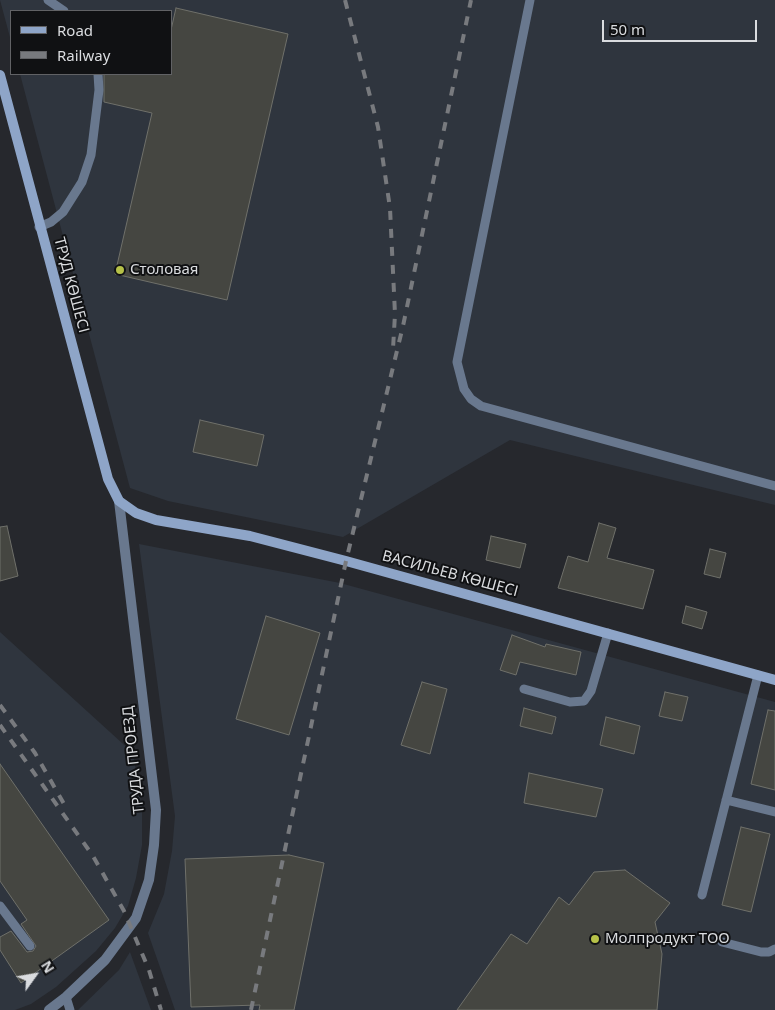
<!DOCTYPE html>
<html>
<head>
<meta charset="utf-8">
<style>
	body { margin:0 }
	#map { position:relative; width:775px; height:1010px; overflow:hidden; background:#26282d; font-family:"Noto Sans",sans-serif }
	canvas { display:block }
	.legend { position:absolute; left:10px; top:10px; width:162px; height:65px; box-sizing:border-box; background:#101113; border:1px solid #616265; margin:0; padding:6px 9px; list-style:none; font-size:15px; color:#dadcdf }
	.legend li { display:flex; align-items:center; gap:10px; height:25px }
	.legend b { width:25px; border:1px solid #616265 }
	.north { position:absolute; left:10px; top:950px; width:50px; height:50px; -webkit-text-stroke:4px #101113; paint-order:stroke; rotate:58deg; font-size:14px; font-weight:700; line-height:20px; text-align:center; color:#dadcdf }
	.north::after { content:''; display:block; margin:auto; width:18px; height:22px; background:#dadcdf; clip-path:polygon(50% 0,100% 100%,50% 72%,0 100%) }
	.scale { position:absolute; left:602px; top:20px; width:155px; height:22px; box-sizing:border-box; border:2px solid #dadcdf; border-top:0; padding-left:6px; font-size:15px; line-height:18px; white-space:nowrap; color:#dadcdf; -webkit-text-stroke:4px #101113; paint-order:stroke }
</style>
</head>
<body>
<div id="map">
<canvas width="775" height="1010"></canvas>
<ul class="legend">
<li><b style="height:6px;background:#8ea5c8"></b>Road</li>
<li><b style="height:6px;background:#787a7e"></b>Railway</li>
</ul>
<div class="north">N</div>
<div class="scale">50 m</div>
</div>
<script>
const ctx = document.querySelector('canvas').getContext('2d');
ctx.lineJoin = 'round';
function fill(path, color) { ctx.fillStyle = color; ctx.fill(path, 'evenodd'); }
const poly = rows => new Path2D(rows.map(r => 'M' + r).join(''));
function stroke(path, color, width, dash) { ctx.strokeStyle = color; ctx.lineWidth = width; ctx.lineCap = dash ? 'butt' : 'round'; ctx.setLineDash(dash || []); ctx.stroke(path); }
function drawText(font, color, halo, rows, align = 'center') {
  ctx.font = font + ' "Noto Sans",sans-serif'; ctx.lineWidth = 4; ctx.setLineDash([]); ctx.textBaseline = 'middle'; ctx.strokeStyle = halo; ctx.fillStyle = color; for (const [text, x, y, turn = 0] of rows) {
    ctx.save(); ctx.translate(x, y); ctx.rotate((+turn || 0) * Math.PI / 180); ctx.textAlign = isNaN(turn) ? turn : align; if (halo) ctx.strokeText(text, 0, 0); ctx.fillText(text, 0, 0); ctx.restore();
  }
}
const built = poly([
	[0,0,775,0,775,505,510,440,343,537,168,501,130,488,20,74,171,74,171,11,11,11,11,41],
	[139,544,340,583,775,702,775,1010,175,1010,148,933,164,894,172,851,175,816],
	[0,632,133,753,142,809,142,845,136,878,128,906,115,928,96,951,56,987,31,1004,15,1010,0,1010],
	[130,952,151,1010,78,1010,119,970]
]);
const building = poly([
	[176,8,288,34,227,300,115,274,152,113,104,102,104,74,171,74,171,30,176,8],
	[200,420,264,435,257,466,193,452,200,420],
	[599,523,616,528,607,558,654,570,643,609,558,588,568,556,588,562,599,523],
	[7,526,18,576,0,581,0,527,7,526],
	[491,536,526,544,520,568,486,560,491,536],
	[710,549,726,553,720,578,704,574,710,549],
	[686,606,707,612,702,629,682,623,686,606],
	[266,616,320,633,289,735,236,719,266,616],
	[512,635,545,647,546,644,581,652,576,675,520,662,516,675,500,670,512,635],
	[422,682,447,689,430,754,401,745,422,682],
	[665,692,688,697,682,721,659,716,665,692],
	[524,708,556,717,552,734,520,726,524,708],
	[768,710,775,711,775,790,751,784,768,710],
	[606,717,640,726,634,754,600,745,606,717],
	[0,764,109,920,21,983,0,950,0,937,11,931,27,952,33,951,36,946,21,924,27,920,0,881,0,764],
	[529,773,603,789,596,817,524,803,529,773],
	[741,827,770,834,751,912,722,905,741,827],
	[289,855,324,863,294,1010,259,1010,260,1005,191,1007,185,859,289,855],
	[625,870,670,903,655,922,662,954,657,1010,457,1010,511,934,527,944,559,897,569,905,594,872,625,870]
]);
const lane = poly([
	[48,0,64,11],
	[530,0,457,362,464,389,471,399,481,406,775,486],
	[39,227,51,222,63,212,82,182,91,155,99,90,98,74],
	[524,689,570,702,584,701,591,691,608,633],
	[726,800,775,812],
	[702,895,758,675],
	[0,906,30,946],
	[722,942,761,952,769,952,775,949],
	[66,997,70,1010]
]);
const street = poly([
	[49,1010,66,997,105,960,136,918,149,880,154,845,156,810,119,501]
]);
const secondary = poly([
	[0,75,108,479,119,501,136,513,156,520,250,536,346,561,775,680]
]);
const rail = poly([
	[345,0,378,127,390,208,395,314,393,349],
	[0,705,35,753,64,804],
	[0,725,93,856,124,911,149,970,161,1010],
	[251,1010,346,561,403,326,471,0]
]);
const markers = [
	[120,270,5,"#b6c148"],
	[595,939,5,"#b6c148"]
];
const poiNames = [
	["Столовая",130,270],
	["Молпродукт ТОО",605,939]
];
const streetNames = [
	["ТРУД КӨШЕСІ",71,285,75],
	["ВАСИЛЬЕВ КӨШЕСІ",450,574,15],
	["ТРУДА ПРОЕЗД",134,760,-96]
];
fill(built, '#2f353e');
fill(building, '#454641');
stroke(building, '#6f706a', 1);
stroke(lane, '#69788e', 9);
stroke(street, '#69788e', 10);
stroke(secondary, '#8ea5c8', 10);
stroke(rail, '#787a7e', 4, [9, 9]);
for (const [x, y, r, color] of markers) { const dot = new Path2D(); dot.arc(x, y, r, 0, 2 * Math.PI); ctx.fillStyle = color; ctx.fill(dot); stroke(dot, '#101113', 2); }
drawText('15px', '#dadcdf', '#101113', poiNames, 'left');
drawText('15px', '#dadcdf', '#101113', streetNames);
</script>
</body>
</html>
